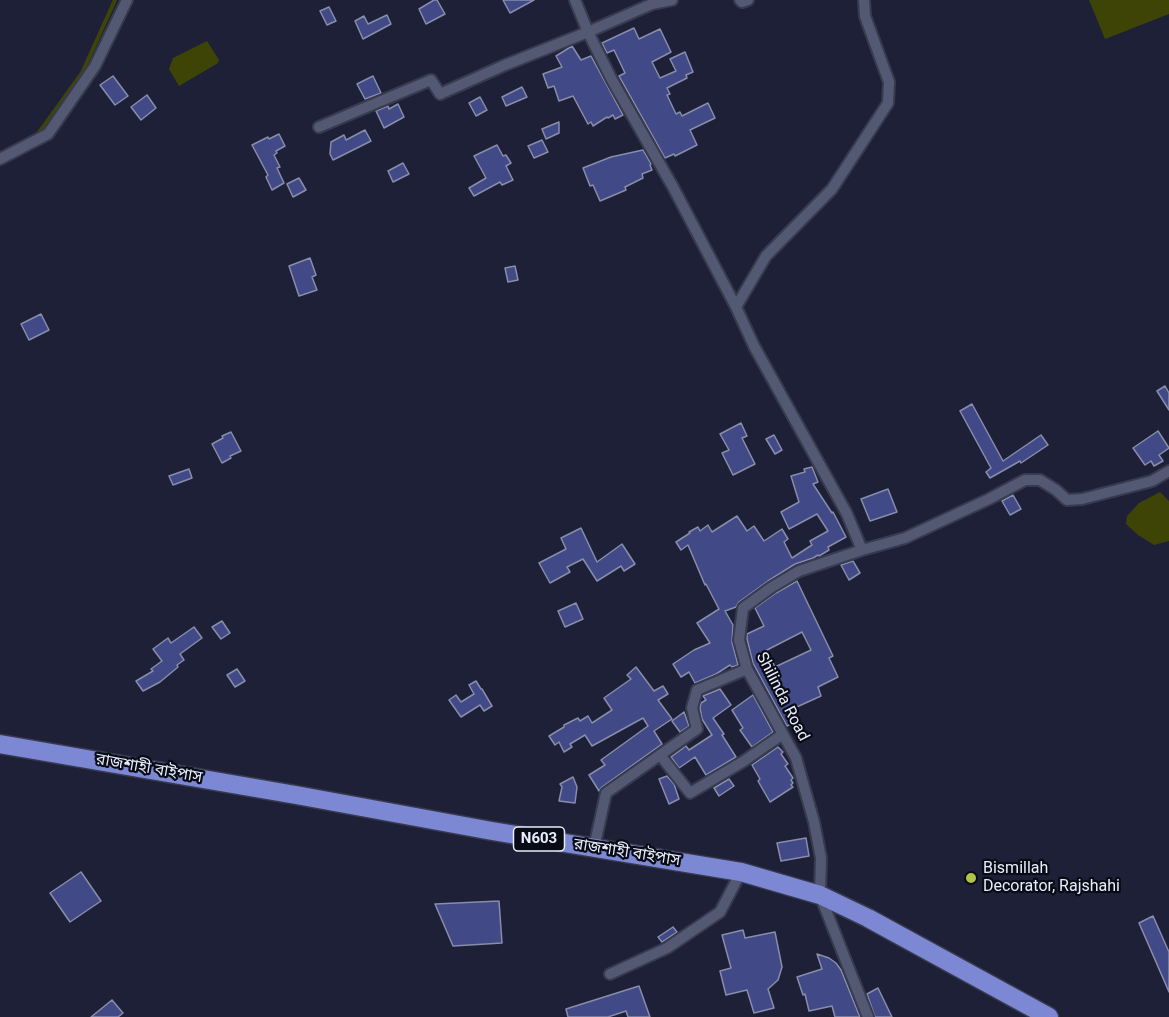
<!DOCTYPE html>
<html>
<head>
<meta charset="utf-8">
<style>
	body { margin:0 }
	canvas { display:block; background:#1d2037 }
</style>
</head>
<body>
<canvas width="1169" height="1017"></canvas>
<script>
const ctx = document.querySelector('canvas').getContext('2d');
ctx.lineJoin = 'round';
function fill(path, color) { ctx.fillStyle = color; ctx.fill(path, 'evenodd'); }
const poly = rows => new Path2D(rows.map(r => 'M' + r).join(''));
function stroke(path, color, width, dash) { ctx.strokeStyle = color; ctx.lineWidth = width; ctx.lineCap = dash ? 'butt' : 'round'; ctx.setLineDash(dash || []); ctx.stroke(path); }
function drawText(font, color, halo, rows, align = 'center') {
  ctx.font = font + ' Roboto,"Noto Sans Bengali",sans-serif'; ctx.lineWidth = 4.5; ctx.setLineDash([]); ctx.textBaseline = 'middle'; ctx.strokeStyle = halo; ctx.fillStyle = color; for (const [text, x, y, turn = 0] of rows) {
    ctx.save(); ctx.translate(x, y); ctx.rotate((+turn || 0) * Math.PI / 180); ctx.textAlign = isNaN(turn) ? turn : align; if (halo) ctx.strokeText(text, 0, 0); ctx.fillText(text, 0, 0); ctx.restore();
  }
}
const water = poly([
	[1089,0,1169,0,1169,14,1105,39],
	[207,41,219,60,218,63,179,86,169,69,173,58],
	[1160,492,1169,501,1169,541,1154,545,1138,535,1126,524,1127,516,1139,503]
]);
const stream = poly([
	[38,134,82,73,115,0]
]);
const building = poly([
	[434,0,437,0,445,14,426,24,419,9,434,0],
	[503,0,534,0,510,13,503,0],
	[329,7,336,21,327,25,320,11,329,7],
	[387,15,391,24,363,39,355,21,364,16,368,24,387,15],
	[634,28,639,39,660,29,671,52,652,62,660,78,676,71,670,59,685,52,693,72,686,75,687,78,667,88,670,94,667,95,676,114,680,112,682,116,708,103,715,118,690,130,697,145,675,156,674,154,665,158,619,76,625,73,614,50,607,53,602,43,634,28],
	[572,46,581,60,591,56,623,115,615,119,613,115,608,118,607,117,593,126,591,122,588,124,573,96,559,101,554,86,548,88,543,74,562,67,556,56,572,46],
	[113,76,128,96,115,105,100,85,113,76],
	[373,76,381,93,365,99,357,84,373,76],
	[522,87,527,97,506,106,502,97,522,87],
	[147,95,156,108,141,120,131,107,147,95],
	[480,97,487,110,476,116,469,103,480,97],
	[398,104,404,117,384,128,376,111,388,106,389,109,398,104],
	[559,122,559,133,546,139,542,129,559,122],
	[365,130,371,141,333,160,330,154,331,142,344,135,346,140,365,130],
	[279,134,285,146,276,151,277,153,274,155,280,167,277,168,284,183,272,190,266,177,268,175,252,145,268,137,269,139,279,134],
	[542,140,548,152,534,158,528,146,542,140],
	[497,145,503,156,506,155,511,163,506,166,513,180,502,185,500,182,474,196,469,188,486,178,474,156,497,145],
	[643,150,651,164,650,165,652,170,642,174,643,178,625,187,626,190,600,201,593,185,590,186,583,168,611,157,643,150],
	[403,163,409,174,393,182,388,171,403,163],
	[299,178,306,190,293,197,287,184,299,178],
	[310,258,316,275,312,277,317,290,299,296,289,266,310,258],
	[515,266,518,280,508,282,505,268,515,266],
	[41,314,49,330,29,340,21,324,41,314],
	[1165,386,1169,393,1169,410,1157,391,1165,386],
	[972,404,1003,461,1041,435,1048,445,1021,463,1020,461,990,478,986,472,991,468,960,411,972,404],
	[741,423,747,436,742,438,755,464,733,475,722,453,729,450,720,434,741,423],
	[1158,431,1169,448,1159,455,1163,461,1154,466,1151,461,1145,465,1133,448,1158,431],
	[231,432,241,451,230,456,231,458,222,463,212,444,223,438,222,436,231,432],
	[774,435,782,450,775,454,766,439,774,435],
	[812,467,818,482,813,484,832,513,833,512,846,537,828,547,829,550,819,556,818,555,813,558,795,564,768,581,739,602,736,607,725,611,733,625,732,642,738,665,732,667,730,665,716,674,695,683,689,672,681,677,673,664,694,650,710,643,697,623,719,609,706,584,705,585,688,545,681,550,676,542,690,533,689,532,698,527,700,531,708,525,712,532,737,516,747,531,754,526,764,541,782,529,788,539,784,542,792,558,812,545,810,541,828,531,817,514,789,529,781,512,799,502,791,476,805,472,804,469,812,467],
	[189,469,192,478,173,485,169,476,189,469],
	[888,489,897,512,870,521,861,499,888,489],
	[1013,495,1021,509,1010,515,1002,501,1013,495],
	[581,528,597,562,622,544,635,564,624,571,621,566,597,581,583,559,567,567,570,572,550,583,539,563,566,549,561,538,581,528],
	[853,561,860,573,849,580,841,565,853,561],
	[797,581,833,656,829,658,838,677,818,687,821,696,790,710,795,722,787,726,753,663,747,639,747,634,764,626,755,608,776,593,797,581],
	[802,632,811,650,775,667,767,650,802,632],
	[576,603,583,619,565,627,558,611,576,603],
	[222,621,230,633,221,639,212,627,222,621],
	[194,627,202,638,180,654,184,660,177,665,178,667,160,682,143,691,136,681,153,671,151,669,162,661,153,649,168,638,171,643,194,627],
	[636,667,654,691,663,686,668,694,658,700,672,719,654,731,662,744,602,787,599,791,589,775,605,765,601,760,648,726,643,718,592,746,585,735,570,744,572,747,564,752,559,742,555,745,549,736,564,727,564,725,578,718,580,721,588,716,592,723,612,710,604,698,631,679,627,675,636,667],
	[237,669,245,681,235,687,227,675,237,669],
	[476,681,481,689,482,689,492,706,484,711,480,705,461,717,449,700,456,695,461,702,474,694,469,685,476,681],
	[720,689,731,705,713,718,724,734,722,735,736,757,706,775,695,757,679,768,671,757,686,746,689,750,712,735,702,719,700,708,701,703,706,700,703,696,720,689],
	[753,695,773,732,752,747,740,730,743,728,732,710,753,695],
	[684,712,689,726,680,732,672,721,684,712],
	[778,747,783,752,781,754,788,764,785,766,793,778,791,780,793,783,791,785,793,787,770,802,758,781,760,779,752,765,778,747],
	[667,776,674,784,679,799,669,804,659,779,667,776],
	[573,777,577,787,575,803,559,801,562,787,560,784,573,777],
	[729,779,734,786,719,796,714,788,729,779],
	[806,838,809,856,781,861,777,843,806,838],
	[81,872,101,901,70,922,50,893,81,872],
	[499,901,502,943,453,946,435,904,499,901],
	[1153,916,1169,952,1169,992,1139,923,1153,916],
	[673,927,677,932,662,942,658,937,673,927],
	[743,930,745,938,775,932,782,967,778,980,768,989,774,1008,754,1013,747,990,726,995,720,971,731,968,722,935,743,930],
	[817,954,829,958,836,963,841,970,860,1017,835,1017,832,1006,809,1011,805,994,803,995,797,977,822,969,817,954],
	[639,986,650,1017,628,1017,626,1011,608,1017,568,1017,566,1009,639,986],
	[878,988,892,1017,875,1017,867,994,878,988],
	[112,1000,123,1013,118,1017,91,1017,112,1000]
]);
const minor = poly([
	[575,0,588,32,612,80,673,187,736,307,754,346,847,514,862,550],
	[740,0,742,2,748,0],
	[319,127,431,80,440,94,505,65,588,32,652,4,672,0],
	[0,159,48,134,95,66,127,0],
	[736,307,766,256,832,189,888,103,889,82,865,16,864,0],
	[660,755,690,793,744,761,783,734],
	[594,848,606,793,697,729,692,708,697,690,747,669],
	[610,974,667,948,720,912,741,872],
	[868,1017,820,895,821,858,814,822,796,758,747,669,739,640,743,608,772,587,799,571,862,550,905,538,989,499,1025,480,1040,480,1056,490,1067,500,1082,499,1152,481,1169,471]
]);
const trunk = poly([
	[0,744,296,795,492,831,741,872,820,895,868,918,1049,1017]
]);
const markers = [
	[971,878,6,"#b2c34c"]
];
const shields = [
	[539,839,51]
];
const shieldNames = [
	["N603",539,839]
];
const streetNames = [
	["Shilinda Road",782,697,63],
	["রাজশাহী বাইপাস",149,769,10],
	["রাজশাহী বাইপাস",627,853,9]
];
const poiNames = [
	["Bismillah",983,869],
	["Decorator, Rajshahi",983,887]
];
fill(water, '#3d4405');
stroke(stream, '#3d4405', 4);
fill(building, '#414986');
stroke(building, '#878daa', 1.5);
stroke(minor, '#383b4f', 14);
stroke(trunk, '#383b4f', 21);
stroke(minor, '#545973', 10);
stroke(trunk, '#7c88d4', 18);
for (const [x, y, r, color] of markers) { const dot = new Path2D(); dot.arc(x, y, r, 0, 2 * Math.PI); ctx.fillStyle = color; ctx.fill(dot); stroke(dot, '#090b15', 2); }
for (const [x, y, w] of shields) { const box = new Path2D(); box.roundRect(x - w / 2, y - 12, w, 24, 4.5); ctx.fillStyle = '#090b15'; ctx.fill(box); stroke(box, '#e8ecfc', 1.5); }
drawText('bold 15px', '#e8ecfc', null, shieldNames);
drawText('16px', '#e8ecfc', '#090b15', streetNames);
drawText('16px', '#e8ecfc', '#090b15', poiNames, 'left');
</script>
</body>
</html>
